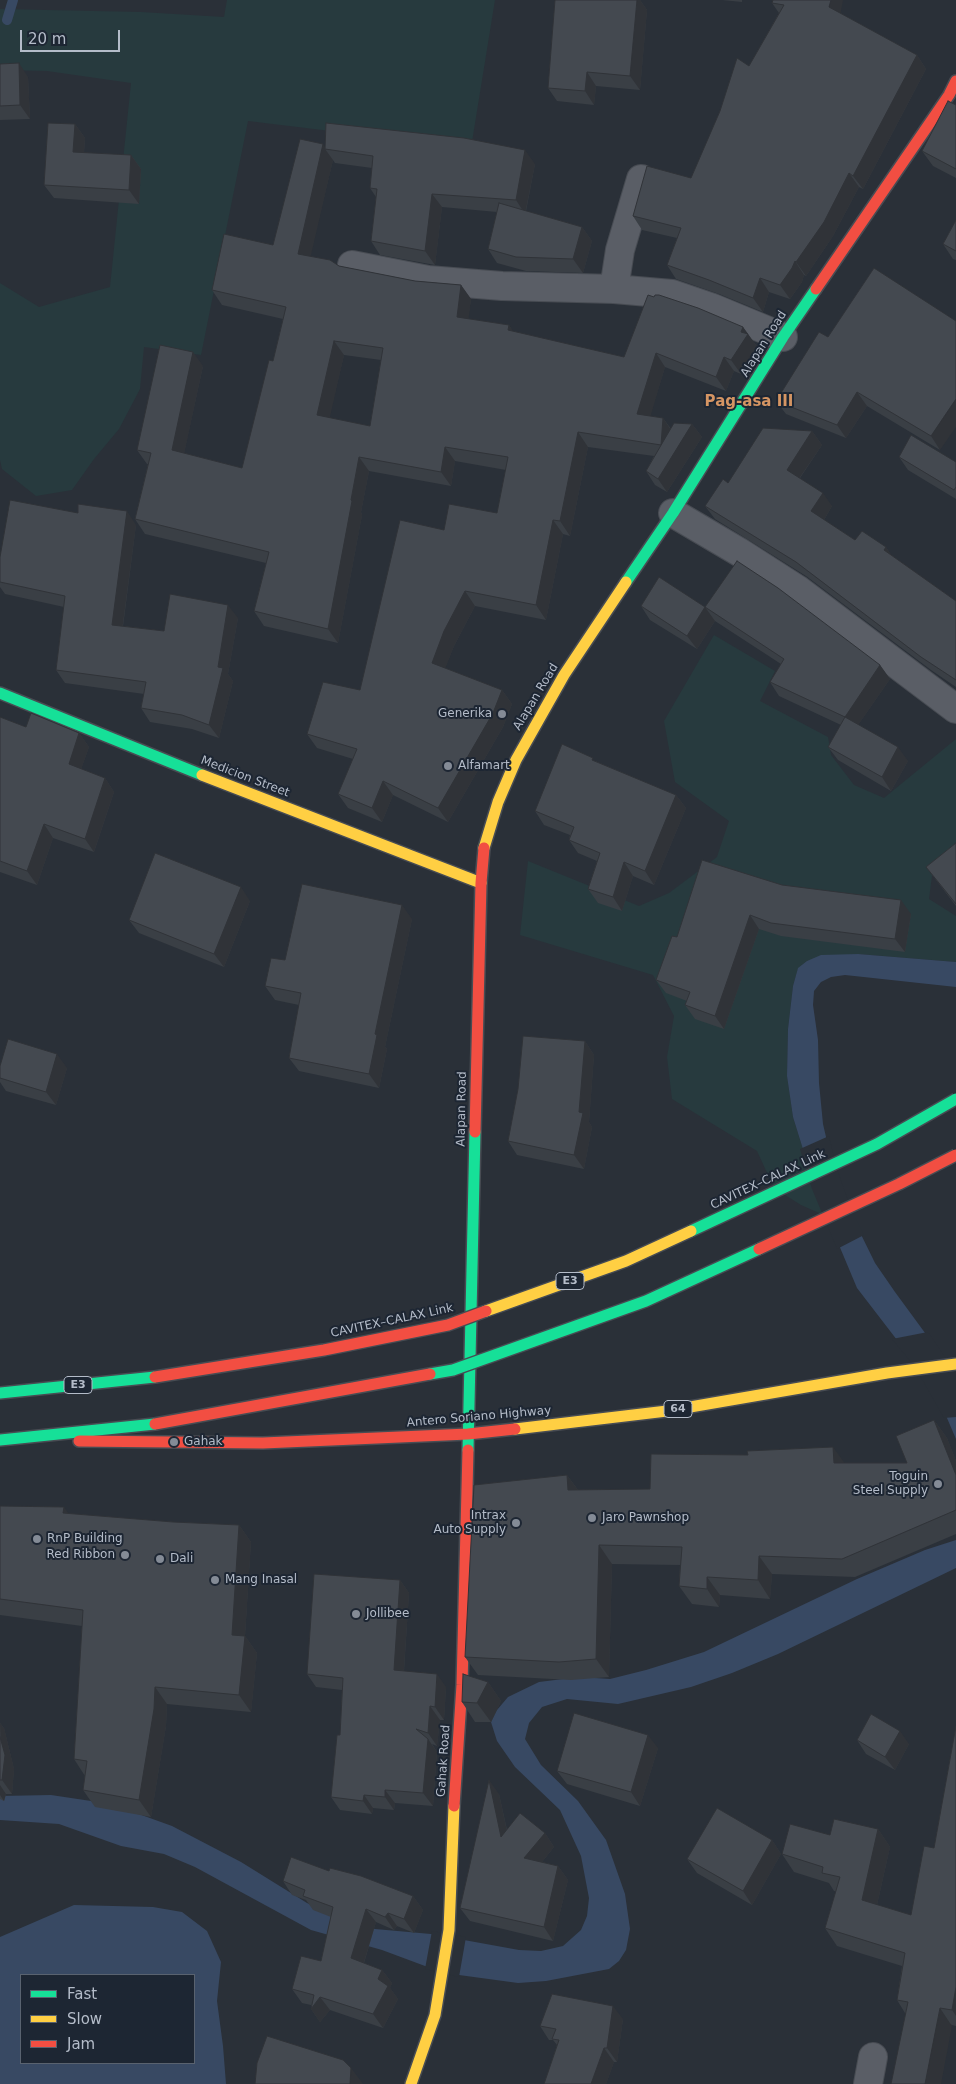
<!DOCTYPE html>
<html>
<head>
<meta charset="utf-8">
<style>
	body { margin:0 }
	#map { position:relative; width:956px; height:2084px; overflow:hidden; background:#2a3038; font-family:"DejaVu Sans",sans-serif }
	canvas { display:block }
	.legend { position:absolute; left:20px; top:1974px; width:175px; height:90px; box-sizing:border-box; background:#1d2633; border:1px solid #59626f; margin:0; padding:6px 9px; list-style:none; font-size:15px; color:#b4bcc9 }
	.legend li { display:flex; align-items:center; gap:10px; height:25px }
	.legend b { width:25px; border:1px solid #59626f }
	.scale { position:absolute; left:20px; top:30px; width:100px; height:22px; box-sizing:border-box; border:2px solid #b4bcc9; border-top:0; padding-left:6px; font-size:15px; line-height:18px; white-space:nowrap; color:#b4bcc9; -webkit-text-stroke:4px #1d2633; paint-order:stroke }
</style>
</head>
<body>
<div id="map">
<canvas width="956" height="2084"></canvas>
<ul class="legend">
<li><b style="height:6px;background:#16e098"></b>Fast</li>
<li><b style="height:6px;background:#ffcf43"></b>Slow</li>
<li><b style="height:6px;background:#f24e42"></b>Jam</li>
</ul>
<div class="scale">20 m</div>
</div>
<script>
const ctx = document.querySelector('canvas').getContext('2d');
ctx.lineJoin = 'round';
function fill(path, color) { ctx.fillStyle = color; ctx.fill(path, 'evenodd'); }
const poly = rows => new Path2D(rows.map(r => 'M' + r).join(''));
function stroke(path, color, width, dash) { ctx.strokeStyle = color; ctx.lineWidth = width; ctx.lineCap = dash ? 'butt' : 'round'; ctx.setLineDash(dash || []); ctx.stroke(path); }
function drawText(font, color, halo, rows, align = 'center') {
  ctx.font = font + ' "DejaVu Sans",sans-serif'; ctx.lineWidth = 4; ctx.setLineDash([]); ctx.textBaseline = 'middle'; ctx.strokeStyle = halo; ctx.fillStyle = color; for (const [text, x, y, turn = 0] of rows) {
    ctx.save(); ctx.translate(x, y); ctx.rotate((+turn || 0) * Math.PI / 180); ctx.textAlign = isNaN(turn) ? turn : align; if (halo) ctx.strokeText(text, 0, 0); ctx.fillText(text, 0, 0); ctx.restore();
  }
}
const green = poly([
	[227,0,495,0,471,148,248,121,201,355,144,347,140,389,119,429,94,459,72,490,36,496,2,469,0,460,0,283,39,307,110,287,131,83,47,71,0,70,0,9,141,12,224,17],
	[714,635,775,671,760,701,828,737,831,755,854,785,884,798,956,739,956,849,933,868,929,899,956,916,956,962,858,954,807,961,798,969,793,986,788,1029,787,1076,793,1117,815,1188,826,1216,801,1205,774,1188,757,1151,672,1099,667,1057,674,1016,653,975,520,935,528,861,639,906,669,893,717,857,729,821,675,782,664,721]
]);
const water = poly([
	[858,954,956,962,956,987,845,975,831,977,821,982,814,991,813,1005,818,1040,819,1083,823,1124,833,1167,849,1210,875,1263,895,1292,939,1352,956,1379,956,1439,947,1418,917,1366,857,1288,815,1188,793,1117,787,1076,788,1029,793,986,798,968,807,961,821,955],
	[956,1540,956,1568,778,1654,732,1673,691,1687,618,1704,567,1699,542,1707,529,1723,525,1739,541,1765,578,1801,606,1840,625,1894,630,1929,626,1950,619,1961,609,1969,546,1981,518,1983,459,1975,425,1966,382,1950,311,1930,195,1867,164,1854,121,1846,59,1824,0,1820,0,1796,51,1795,111,1804,172,1826,241,1862,307,1903,350,1923,375,1929,431,1934,519,1950,541,1951,563,1946,581,1930,587,1916,589,1898,581,1856,560,1810,515,1767,497,1741,491,1722,497,1710,508,1697,539,1682,579,1677,610,1679,646,1670,704,1652,857,1579,925,1550],
	[74,1905,153,1907,182,1912,207,1931,221,1962,217,2001,223,2046,226,2084,0,2084,0,1937],
	[21,1975,194,1975,194,2063,21,2063]
]);
const pier = poly([
	[829,1136,836,1166,851,1209,864,1235,837,1249,812,1189,800,1149],
	[928,1332,956,1374,956,1417,944,1418,915,1367,892,1339],
	[432,1931,466,1937,459,1977,425,1969]
]);
const stream = poly([
	[7,20,13,0]
]);
const street = poly([
	[352,265,428,280,502,286,614,289,672,294,713,308,783,337],
	[614,289,620,250,641,179],
	[673,513,741,553,797,589,956,709],
	[868,2084,873,2057]
]);
const fast = poly([
	[626,582,673,513,783,337,816,289],
	[0,693,202,775],
	[0,1393,155,1377],
	[0,1440,155,1424],
	[468,1450,475,1132]
]);
const slow = poly([
	[202,775,481,883],
	[484,848,498,802,516,760,564,675,626,582],
	[515,1429,667,1411,887,1373,956,1364],
	[411,2084,435,2015,449,1930,454,1806]
]);
const jam = poly([
	[816,289,949,95,956,81],
	[475,1132,481,883,484,848],
	[79,1441,263,1443,468,1434,515,1429],
	[454,1806,462,1685,468,1450]
]);
const fastBridge = poly([
	[691,1231,877,1144,956,1099],
	[430,1374,453,1370,646,1301,759,1249]
]);
const slowBridge = poly([
	[486,1311,626,1261,691,1231]
]);
const jamBridge = poly([
	[759,1249,899,1184,956,1155],
	[155,1377,324,1350,448,1325,486,1311],
	[155,1424,430,1374]
]);
const wall = poly([
	[555,0,640,0,647,10,640,90,596,86,594,105,557,101,548,88],
	[722,0,742,0,742,2],
	[772,3,840,13,917,55,926,69,863,189,859,187,833,236,806,276,804,275,802,282,790,299,769,292,763,312,719,294,676,279,667,265,677,238,642,230,633,216,691,178,749,66,779,13],
	[0,64,28,77,30,119,0,120],
	[956,105,956,178,933,166,922,151],
	[75,124,85,138,84,153,131,155,141,169,139,204,54,198,44,185],
	[325,148,535,164,526,211,582,227,592,241,583,273,526,271,497,263,488,249,497,212,442,207,435,265,380,255,371,241,376,197,370,188,372,168,335,163,333,160,310,256,339,266,415,281,461,285,471,299,468,319,509,325,513,332,624,357,743,327,758,348,741,374,734,371,726,391,665,367,650,416,663,418,671,429,692,424,702,437,667,492,655,485,646,471,654,456,588,447,570,536,563,534,546,620,475,606,454,646,445,668,502,690,512,704,503,727,448,822,393,795,382,822,348,808,338,794,353,759,317,748,307,734,360,690,444,530,497,513,506,470,455,461,451,486,369,471,361,512,362,515,338,643,264,626,254,611,266,563,145,534,135,519,148,464,147,464,137,450,203,366,184,453,242,468,273,361,283,319,222,305,212,290,273,245],
	[344,355,381,360,370,426,329,418],
	[956,220,956,260,953,259,943,244],
	[874,268,940,450,867,406,846,438,786,414,776,401,828,337],
	[812,431,822,445,800,478,832,506,824,520,855,540,886,547,891,555,956,601,956,687,931,670,806,576,715,519,705,506,728,483],
	[899,457,956,462,956,499,908,470],
	[136,525,123,626,164,631,238,618,228,674,233,681,219,738,192,729,150,722,141,708,144,694,65,683,56,670,64,607,5,594,0,587,0,557],
	[641,606,705,607,880,665,890,679,858,725,908,761,891,791,838,760,828,747,841,725,779,696,770,682,781,664,715,621,697,649,650,620],
	[0,717,26,727,79,733,89,747,81,769,105,778,114,792,94,852,53,838,37,885,0,872],
	[595,761,676,795,686,808,654,885,633,876,622,911,598,903,588,889,597,861,578,853,569,840,570,835,544,825,535,811],
	[956,843,956,906,926,867],
	[782,885,911,914,905,952,781,936,759,929,724,1029,695,1019,685,1005,687,1001,666,993,656,980,677,937],
	[250,901,224,967,139,933,129,920],
	[412,919,385,1047,387,1049,379,1088,299,1071,289,1058,299,1005,275,1000,265,986,285,960],
	[585,1041,594,1055,589,1122,592,1127,584,1169,517,1155,508,1141],
	[0,1066,67,1068,56,1105,6,1091,0,1082],
	[934,1420,947,1438,956,1461,956,1534,855,1577,772,1574,770,1599,720,1595,719,1607,692,1604,679,1586,680,1565,612,1564,609,1677,571,1680,478,1675,465,1657,567,1475,578,1490,650,1489,845,1463,907,1463],
	[0,1506,69,1514,173,1522,239,1525,251,1542,245,1636,257,1653,251,1712,167,1704,166,1726,151,1817,95,1807,83,1790,85,1776,74,1759,82,1626,0,1615],
	[400,1580,409,1593,404,1671,446,1687,444,1720,440,1720,437,1746,432,1744,437,1752,433,1806,395,1803,394,1810,373,1808,372,1814,340,1810,331,1797,340,1735,342,1690,316,1687,307,1674],
	[488,1682,501,1701,491,1722,475,1722,462,1702],
	[0,1723,4,1728,14,1769,12,1794,6,1794,4,1801,0,1799],
	[956,1726,956,2026,905,2013,897,2000,902,1966,837,1946,825,1928,836,1891,834,1891,829,1883,794,1872,782,1854,830,1835,878,1829,890,1847,877,1905,911,1915,934,1848],
	[857,1740,909,1744,895,1770,866,1754],
	[658,1748,640,1806,567,1784,557,1771],
	[499,1794,507,1830,545,1833,554,1847,542,1862,558,1866,568,1880,553,1941,470,1921,460,1908],
	[772,1840,781,1854,752,1905,697,1873,687,1859],
	[329,1871,413,1896,423,1910,414,1933,397,1926,394,1930,376,1922,364,1963,382,1970,392,1983,390,1988,398,1999,383,2028,330,2010,320,2022,311,2009,311,2005,302,2003,292,1989,321,1961,331,1917,313,1910,306,1900,292,1895,283,1881],
	[623,2019,617,2062,614,2062,606,2084,544,2084,557,2045,553,2040,549,2040,540,2026]
]);
const shadedWall = poly([
	[637,0,640,0,647,10,640,90,630,76],
	[831,0,843,0,839,21,829,7],
	[917,55,926,69,863,189,853,176],
	[19,63,28,77,30,119,20,105],
	[587,72,596,86,594,105,585,91],
	[75,124,85,138,83,166,73,152],
	[323,144,327,150,325,149,333,160,308,268,298,254],
	[525,150,535,164,525,214,516,200],
	[131,155,141,169,139,204,129,190],
	[849,173,859,187,833,236,806,276,796,262],
	[432,194,442,207,435,265,425,251],
	[582,227,592,241,583,273,573,259],
	[795,261,804,275,802,282,790,299,780,285],
	[760,278,769,292,763,312,753,298],
	[461,285,471,299,467,331,457,317],
	[509,325,519,340,508,330],
	[743,327,758,348,741,374,731,360],
	[334,341,344,355,327,430,317,415],
	[193,352,203,366,182,464,172,450],
	[656,353,665,367,647,428,637,414],
	[724,357,734,371,726,391,716,377],
	[857,392,867,406,846,438,837,425],
	[956,399,956,427,940,450,931,436],
	[663,418,673,433,692,424,702,437,667,492,658,479,670,459,661,445],
	[812,431,822,445,796,483,787,470],
	[578,432,588,447,570,536,560,521],
	[445,447,455,461,451,486,441,472],
	[359,457,369,471,361,512,362,515,338,643,328,629],
	[823,493,832,506,821,525,811,511],
	[127,511,136,525,121,638,112,625],
	[553,520,563,534,546,620,536,605],
	[886,547,895,561,884,550],
	[465,591,475,606,454,646,442,677,432,663,444,631],
	[228,605,238,618,228,674,233,681,219,738,209,725,218,667],
	[705,607,715,621,697,649,687,636],
	[880,665,890,679,854,731,845,717],
	[502,690,512,704,503,727,448,822,438,808],
	[79,733,89,747,78,778,69,764],
	[898,747,908,761,891,791,882,777],
	[105,778,114,792,94,852,85,839],
	[383,781,393,795,382,822,372,808],
	[676,795,686,808,654,885,645,871],
	[44,824,53,838,37,885,27,871],
	[624,862,633,876,622,911,613,897],
	[241,887,250,901,224,967,214,954],
	[901,900,911,914,905,952,895,939],
	[402,905,412,919,385,1047,387,1049,379,1088,369,1074,375,1034],
	[750,915,759,929,724,1029,715,1016],
	[585,1041,594,1055,589,1122,592,1127,584,1169,574,1155,579,1112],
	[57,1054,67,1068,56,1105,46,1092],
	[934,1420,947,1438,956,1461,956,1475],
	[833,1447,846,1465,834,1463],
	[567,1475,580,1493,568,1490],
	[64,1507,76,1524,63,1513],
	[239,1525,251,1542,245,1636,257,1653,251,1712,239,1695,232,1635],
	[599,1545,612,1564,609,1677,596,1659],
	[759,1556,772,1574,770,1599,758,1580],
	[707,1577,720,1595,719,1607,707,1589],
	[400,1580,409,1593,403,1683,394,1670],
	[437,1674,446,1687,444,1720,435,1707],
	[488,1682,501,1701,491,1722,477,1703],
	[155,1687,167,1704,166,1726,151,1817,139,1800],
	[430,1706,440,1720,437,1746,428,1733],
	[0,1723,4,1728,14,1769,12,1794,2,1780],
	[900,1731,909,1744,895,1770,885,1757],
	[648,1735,658,1748,640,1806,631,1792],
	[428,1739,437,1752,433,1806,423,1793],
	[489,1780,499,1794,511,1850,501,1837],
	[0,1785,6,1794,4,1801,0,1795],
	[385,1790,395,1803,394,1810,385,1797],
	[364,1795,373,1808,372,1814,363,1801],
	[878,1829,890,1847,874,1918,862,1900],
	[545,1833,554,1847,534,1872,524,1858],
	[772,1840,781,1854,752,1905,743,1891],
	[558,1866,568,1880,553,1941,544,1927],
	[413,1896,423,1910,414,1933,404,1919],
	[366,1909,376,1922,361,1972,351,1958],
	[388,1913,397,1926,394,1930,385,1917],
	[382,1970,392,1983,390,1988,398,1999,383,2028,373,2014,378,1979],
	[956,1987,956,2016,952,2010],
	[320,1997,330,2010,320,2022,311,2009],
	[613,2006,623,2019,617,2062,607,2048],
	[940,2008,952,2026,941,2084,925,2084],
	[604,2048,614,2062,606,2084,591,2084],
	[351,2068,363,2084,350,2084]
]);
const building = poly([
	[555,0,637,0,630,76,587,72,585,91,548,88,555,0],
	[773,0,831,0,829,7,917,55,853,176,849,173,824,222,796,262,795,261,792,268,780,285,760,278,753,298,709,280,667,265,681,228,633,216,647,166,691,178,720,111,737,58,749,66,784,5,772,3,773,0],
	[19,63,20,105,0,106,0,64,19,63],
	[948,101,956,105,956,169,922,151,948,101],
	[48,123,75,124,73,152,131,155,129,190,44,185,48,123],
	[326,123,464,138,525,150,516,200,432,194,425,251,371,241,377,189,370,188,373,156,325,149,326,123],
	[300,139,323,144,298,254,330,260,339,266,415,281,461,285,457,317,509,325,508,330,624,357,648,295,654,297,655,295,659,295,698,308,743,327,741,332,748,334,731,360,724,357,716,377,656,353,637,414,663,418,661,445,578,432,560,521,553,520,536,605,465,591,444,631,432,663,502,690,493,713,438,808,383,781,372,808,338,794,357,749,307,734,323,682,360,690,400,520,444,530,449,504,497,513,508,457,445,447,441,472,359,457,351,500,352,501,328,629,254,611,269,552,135,519,151,453,137,450,160,345,193,352,172,450,242,468,269,360,273,361,286,307,212,290,224,234,273,245,300,139],
	[334,341,383,348,370,426,317,415,334,341],
	[499,203,582,227,573,259,516,257,488,249,499,203],
	[956,220,956,251,943,244,956,220],
	[874,268,956,321,956,399,931,436,857,392,837,425,776,401,819,332,828,337,874,268],
	[674,423,692,424,658,479,646,471,674,423],
	[763,428,812,431,787,470,823,493,811,511,855,540,862,531,886,547,884,550,956,601,956,680,921,657,796,562,705,506,723,479,728,483,763,428],
	[911,435,956,462,956,487,954,490,899,457,911,435],
	[10,500,78,513,78,504,127,511,112,625,164,631,170,594,228,605,218,667,223,668,209,725,182,715,141,708,146,682,56,670,65,596,0,582,0,557,10,500],
	[737,561,778,588,880,665,845,717,770,682,784,659,705,607,737,561],
	[659,577,705,607,687,636,641,606,659,577],
	[31,713,79,733,69,764,105,778,85,839,44,824,27,871,0,861,0,717,26,727,31,713],
	[845,717,898,747,882,777,828,747,845,717],
	[562,744,593,758,592,760,676,795,645,871,624,862,613,897,588,889,600,853,569,840,574,827,535,811,562,744],
	[956,843,956,904,926,867,956,843],
	[155,853,241,887,214,954,129,920,155,853],
	[702,860,782,885,901,900,895,939,771,923,750,915,715,1016,685,1005,690,992,656,980,672,936,677,937,702,860],
	[302,884,402,905,375,1034,377,1035,369,1074,289,1058,301,993,265,986,271,958,285,960,302,884],
	[523,1036,585,1041,579,1112,583,1113,574,1155,508,1141,518,1089,523,1036],
	[8,1039,57,1054,46,1092,0,1078,0,1066,8,1039],
	[934,1420,956,1475,956,1510,842,1559,759,1556,758,1580,707,1577,707,1589,679,1586,682,1547,599,1545,596,1659,559,1662,465,1657,474,1485,567,1475,568,1490,650,1489,651,1454,748,1455,747,1451,833,1447,834,1463,907,1463,896,1436,934,1420],
	[0,1506,64,1507,63,1513,173,1522,239,1525,232,1635,245,1636,239,1695,155,1687,154,1709,139,1800,83,1790,87,1761,74,1759,83,1610,0,1599,0,1506],
	[314,1574,400,1580,394,1670,437,1674,435,1707,430,1706,428,1733,416,1729,428,1739,423,1793,385,1790,385,1797,364,1795,363,1801,331,1797,337,1735,340,1735,343,1678,307,1674,314,1574],
	[463,1674,488,1682,477,1703,462,1702,463,1674],
	[574,1713,648,1735,631,1792,557,1771,574,1713],
	[871,1714,900,1731,885,1757,857,1740,871,1714],
	[956,1726,956,1987,952,2010,940,2008,925,2084,891,2084,908,2002,897,2000,905,1953,825,1928,840,1877,822,1873,823,1867,782,1854,790,1824,830,1835,834,1819,878,1829,862,1900,911,1915,924,1846,934,1848,956,1726],
	[0,1737,5,1755,2,1780,0,1780,0,1737],
	[489,1780,501,1837,520,1813,545,1833,524,1858,558,1866,544,1927,460,1908,489,1780],
	[717,1808,772,1840,743,1891,687,1859,717,1808],
	[291,1857,329,1871,330,1868,361,1876,413,1896,404,1919,388,1913,385,1917,366,1909,351,1958,382,1970,378,1979,388,1986,373,2014,320,1997,311,2009,314,1995,292,1989,301,1956,321,1961,333,1907,303,1896,305,1890,283,1881,291,1857],
	[552,1994,613,2006,607,2048,604,2048,591,2084,544,2084,559,2040,552,2039,556,2029,540,2026,552,1994],
	[267,2036,343,2060,351,2068,350,2084,255,2084,257,2063,267,2036]
]);
const markers = [
	[502,714,5,"#848b96"],
	[448,766,5,"#848b96"],
	[174,1442,5,"#848b96"],
	[938,1484,5,"#848b96"],
	[592,1518,5,"#848b96"],
	[516,1523,5,"#848b96"],
	[37,1539,5,"#848b96"],
	[125,1555,5,"#848b96"],
	[160,1559,5,"#848b96"],
	[215,1580,5,"#848b96"],
	[356,1614,5,"#848b96"]
];
const shields = [
	[570,1281,28],
	[78,1385,28],
	[678,1409,28]
];
const shieldNames = [
	["E3",570,1281],
	["E3",78,1385],
	["64",678,1409]
];
const streetNames = [
	["Alapan Road",764,344,-58],
	["Alapan Road",536,697,-59],
	["Medicion Street",245,777,21],
	["Alapan Road",462,1109,-89],
	["CAVITEX–CALAX Link",768,1180,-25],
	["CAVITEX–CALAX Link",392,1321,-12],
	["Antero Soriano Highway",479,1417,-5],
	["Gahak Road",444,1761,-86]
];
const poiNames = [
	["Generika",492,714,"right"],
	["Alfamart",458,766],
	["Gahak",184,1442],
	["Toguin",928,1477,"right"],
	["Steel Supply",928,1491,"right"],
	["Intrax",506,1516,"right"],
	["Auto Supply",506,1530,"right"],
	["Jaro Pawnshop",602,1518],
	["RnP Building",47,1539],
	["Red Ribbon",115,1555,"right"],
	["Dali",170,1559],
	["Mang Inasal",225,1580],
	["Jollibee",366,1614]
];
const quarterNames = [
	["Pag-asa III",749,402]
];
fill(green, '#273a3e');
fill(water, '#384963');
fill(pier, '#2a3038');
stroke(stream, '#384963', 10);
stroke(street, '#484c53', 30);
stroke(fast, '#484c53', 14);
stroke(slow, '#484c53', 14);
stroke(jam, '#484c53', 14);
stroke(street, '#5a5e66', 28);
stroke(fast, '#16e098', 11);
stroke(slow, '#ffcf43', 11);
stroke(jam, '#f24e42', 11);
stroke(fastBridge, '#474c53', 14, []);
stroke(slowBridge, '#474c53', 14, []);
stroke(jamBridge, '#474c53', 14, []);
stroke(fastBridge, '#16e098', 11);
stroke(slowBridge, '#ffcf43', 11);
stroke(jamBridge, '#f24e42', 11);
fill(wall, '#3a3f45');
fill(shadedWall, '#303338');
fill(building, '#444950');
stroke(building, '#303338', 1);
for (const [x, y, r, color] of markers) { const dot = new Path2D(); dot.arc(x, y, r, 0, 2 * Math.PI); ctx.fillStyle = color; ctx.fill(dot); stroke(dot, '#1d2633', 2); }
for (const [x, y, w] of shields) { const box = new Path2D(); box.roundRect(x - w / 2, y - 8.5, w, 17, 4); ctx.fillStyle = '#1d2633'; ctx.fill(box); stroke(box, '#b4bcc9', 1); }
drawText('bold 11px', '#b4bcc9', null, shieldNames);
drawText('12px', '#b4bcc9', '#1d2633', streetNames);
drawText('12px', '#b4bcc9', '#1d2633', poiNames, 'left');
drawText('bold 15px', '#d59563', '#1d2633', quarterNames);
</script>
</body>
</html>
